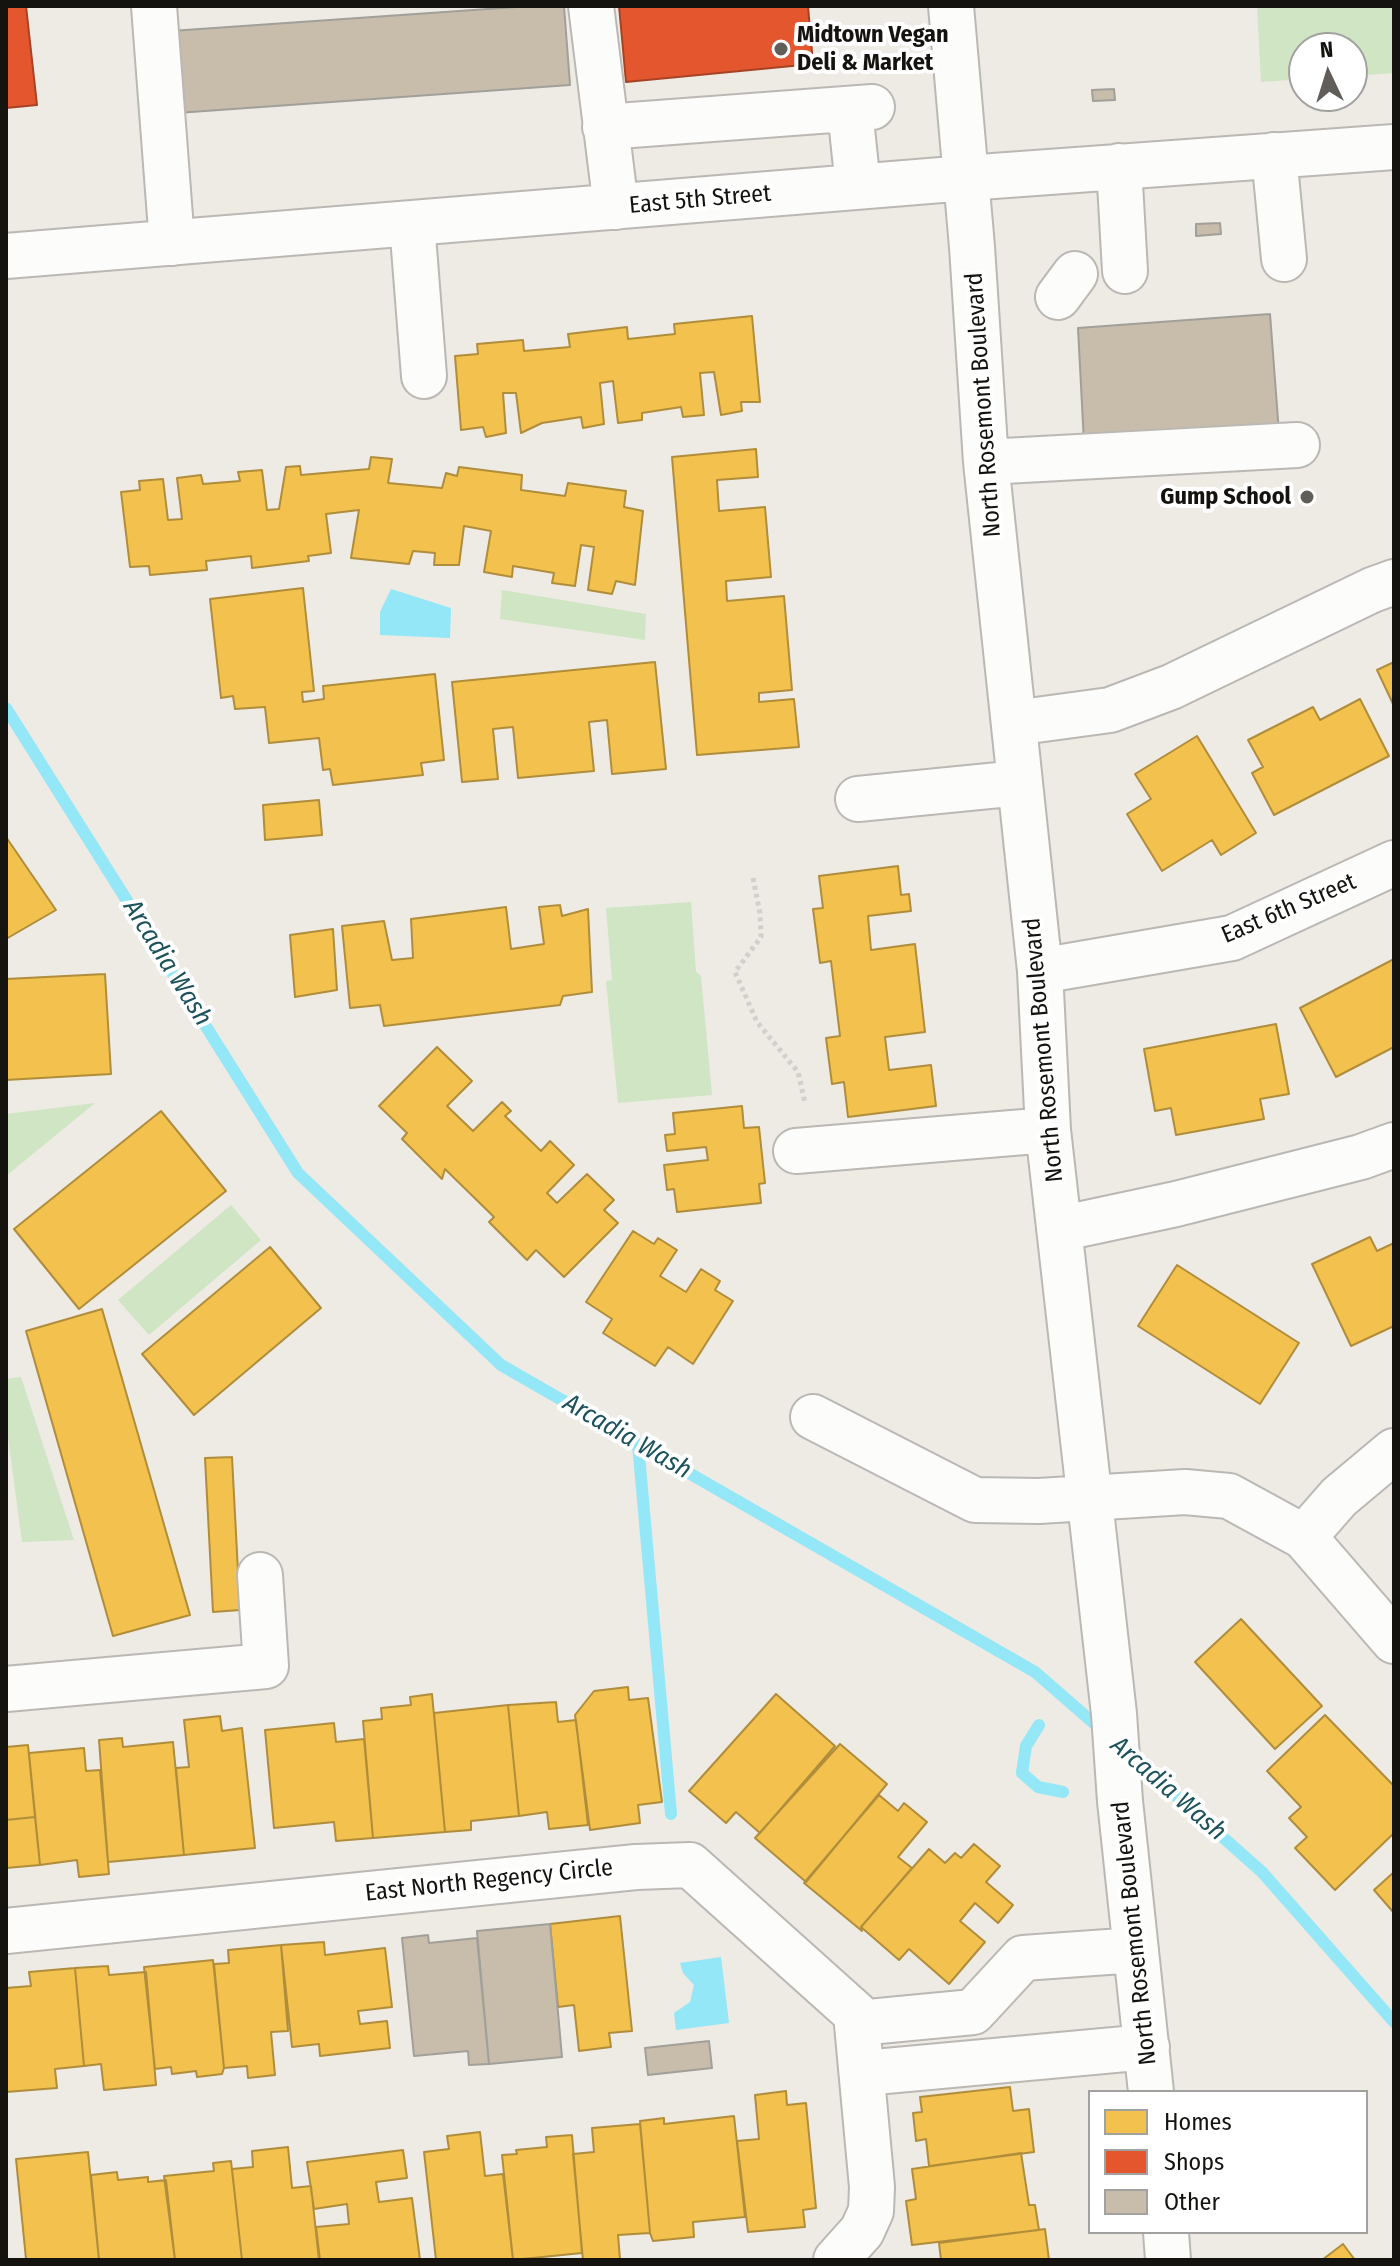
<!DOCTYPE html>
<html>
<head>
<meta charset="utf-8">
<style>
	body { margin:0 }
	#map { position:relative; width:1400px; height:2266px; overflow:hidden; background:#eeeae4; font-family:"Fira Sans Condensed",sans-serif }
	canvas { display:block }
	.frame { position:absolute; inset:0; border:8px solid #15130f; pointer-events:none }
	.legend { position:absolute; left:1088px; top:2090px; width:280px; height:144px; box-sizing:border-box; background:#fff; border:2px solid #a1a19f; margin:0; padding:10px 14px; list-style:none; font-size:24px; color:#15130f }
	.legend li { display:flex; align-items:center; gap:16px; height:40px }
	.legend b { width:40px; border:2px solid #a1a19f }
	.north { position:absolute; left:1288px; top:32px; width:80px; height:80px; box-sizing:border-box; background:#fff; border:2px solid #a1a19f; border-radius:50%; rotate:356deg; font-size:22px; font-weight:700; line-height:32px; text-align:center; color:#15130f }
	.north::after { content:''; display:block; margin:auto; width:28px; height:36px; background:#615e5a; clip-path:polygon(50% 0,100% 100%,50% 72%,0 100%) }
</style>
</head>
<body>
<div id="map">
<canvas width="1400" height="2266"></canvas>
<div class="frame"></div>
<ul class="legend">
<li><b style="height:22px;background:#f2c14e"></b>Homes</li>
<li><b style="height:22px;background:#e4572e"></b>Shops</li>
<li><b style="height:22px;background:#c8bdab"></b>Other</li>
</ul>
<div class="north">N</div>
</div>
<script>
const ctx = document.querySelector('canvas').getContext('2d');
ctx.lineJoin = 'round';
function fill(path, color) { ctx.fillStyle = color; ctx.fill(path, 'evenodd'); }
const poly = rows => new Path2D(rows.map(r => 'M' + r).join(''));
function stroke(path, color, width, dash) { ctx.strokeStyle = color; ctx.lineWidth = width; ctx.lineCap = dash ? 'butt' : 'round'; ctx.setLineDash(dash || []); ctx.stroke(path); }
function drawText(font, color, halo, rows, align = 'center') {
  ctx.font = font + ' "Fira Sans Condensed",sans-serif'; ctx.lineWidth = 8; ctx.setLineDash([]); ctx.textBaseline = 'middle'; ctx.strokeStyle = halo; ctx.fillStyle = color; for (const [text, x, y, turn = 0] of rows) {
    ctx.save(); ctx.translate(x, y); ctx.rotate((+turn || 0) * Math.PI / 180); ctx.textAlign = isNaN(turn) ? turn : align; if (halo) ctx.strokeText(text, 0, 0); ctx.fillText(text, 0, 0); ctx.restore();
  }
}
const green = poly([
	[1257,6,1394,6,1394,73,1352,76,1352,48,1304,48,1304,79,1261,82],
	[502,590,646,614,645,640,500,619],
	[691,902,696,972,701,976,712,1095,618,1103,606,981,612,980,606,908],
	[95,1103,6,1176,6,1114],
	[231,1205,261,1240,149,1335,118,1300],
	[21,1377,74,1540,22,1542,6,1422,6,1379]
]);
const water = poly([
	[391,589,451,608,450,638,380,635,380,612],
	[721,1957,729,2023,676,2030,674,2013,690,2002,694,1985,683,1973,680,1963]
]);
const homes = poly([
	[752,316,760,402,741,402,742,411,721,415,714,372,700,373,704,415,683,417,681,407,642,413,642,420,618,423,613,381,600,383,604,424,583,428,581,417,542,423,521,433,516,393,503,393,506,433,486,437,483,427,461,430,455,356,478,354,477,344,523,340,524,351,570,347,568,334,627,327,628,339,675,334,674,324,752,316],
	[756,449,758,477,717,480,719,511,765,507,771,577,726,581,727,601,784,596,792,690,759,693,759,702,794,699,799,747,697,755,672,457,756,449],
	[371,457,392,459,388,483,442,488,446,473,457,476,459,467,522,475,521,490,565,496,568,483,626,491,624,507,643,511,635,585,616,581,612,594,588,590,594,547,581,545,575,586,552,583,554,573,513,566,512,577,484,572,491,531,464,526,459,565,434,565,435,553,413,551,409,564,351,558,359,510,326,514,331,553,308,556,309,561,252,568,251,556,206,561,207,570,150,575,149,566,130,567,121,492,140,490,139,481,163,479,168,520,182,519,177,478,201,475,203,484,240,481,238,472,262,470,267,510,279,509,286,467,300,466,301,475,369,469,371,457],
	[303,588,314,691,302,692,303,702,324,699,323,686,435,674,444,760,421,763,423,775,333,785,330,769,323,770,319,738,269,743,265,707,235,709,233,696,221,698,210,599,303,588],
	[655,662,666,769,612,774,607,720,589,722,594,771,518,778,513,727,493,729,498,779,462,782,452,682,655,662],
	[1394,662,1394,706,1377,670,1394,662],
	[1360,699,1389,756,1274,815,1252,773,1263,767,1248,740,1313,707,1320,720,1360,699],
	[1197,736,1256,833,1221,855,1212,840,1162,871,1127,814,1151,799,1135,774,1197,736],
	[319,800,322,835,265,840,263,805,319,800],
	[6,837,56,910,6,939,6,837],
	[898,866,901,895,909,894,911,911,868,916,871,950,915,944,925,1032,885,1037,889,1070,931,1065,936,1106,848,1117,844,1082,832,1084,826,1038,840,1036,831,961,820,963,813,909,823,908,819,876,898,866],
	[560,905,562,916,588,909,592,992,563,996,560,1005,384,1026,380,1005,350,1008,342,926,384,921,392,960,413,958,411,919,506,907,511,949,544,944,539,907,560,905],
	[333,929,337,990,295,997,290,935,333,929],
	[1394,959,1394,1047,1336,1077,1300,1008,1394,959],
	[105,974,111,1074,6,1080,6,979,105,974],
	[1276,1024,1289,1094,1260,1099,1264,1119,1176,1135,1171,1108,1155,1111,1144,1049,1276,1024],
	[437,1047,472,1081,447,1106,473,1131,502,1102,511,1111,505,1116,541,1151,550,1141,574,1165,547,1193,557,1203,587,1174,614,1200,604,1210,618,1223,564,1277,536,1250,527,1260,489,1222,494,1217,445,1169,442,1179,402,1139,407,1133,379,1106,437,1047],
	[742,1106,744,1128,759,1127,765,1183,759,1184,761,1203,677,1212,674,1189,667,1190,664,1165,708,1160,706,1147,667,1151,665,1135,675,1134,673,1113,742,1106],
	[161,1111,226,1191,79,1309,14,1229,161,1111],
	[633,1231,654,1244,658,1238,677,1250,660,1276,686,1292,701,1269,720,1281,715,1290,733,1301,693,1364,668,1347,655,1366,603,1333,612,1319,586,1302,633,1231],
	[1370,1237,1377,1251,1394,1243,1394,1326,1351,1346,1312,1264,1370,1237],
	[270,1247,321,1308,194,1415,142,1354,270,1247],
	[1177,1265,1299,1343,1260,1404,1138,1326,1177,1265],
	[102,1309,190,1615,113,1636,26,1331,102,1309],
	[232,1457,240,1610,213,1612,205,1458,232,1457],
	[1241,1619,1322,1706,1275,1749,1195,1662,1241,1619],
	[628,1687,629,1700,648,1698,662,1802,638,1805,640,1823,590,1830,575,1715,594,1691,628,1687],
	[432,1694,445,1832,373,1838,363,1721,382,1719,381,1708,411,1705,410,1697,432,1694],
	[776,1694,835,1746,760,1833,736,1812,726,1823,689,1791,776,1694],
	[556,1702,558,1722,576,1720,588,1825,549,1829,547,1812,519,1816,508,1705,556,1702],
	[508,1705,519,1816,471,1821,471,1830,445,1832,434,1713,508,1705],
	[1325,1715,1394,1786,1394,1833,1335,1890,1295,1848,1307,1837,1289,1818,1301,1807,1267,1771,1325,1715],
	[220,1716,222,1731,242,1728,255,1848,184,1855,176,1768,189,1767,184,1720,220,1716],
	[334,1723,336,1742,364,1739,373,1838,336,1841,334,1822,274,1828,265,1730,334,1723],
	[122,1738,123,1747,173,1742,184,1855,108,1862,99,1740,122,1738],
	[840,1744,887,1784,806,1882,755,1838,840,1744],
	[28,1745,35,1817,6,1820,6,1747,28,1745],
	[84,1748,86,1771,100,1770,109,1874,79,1877,77,1860,40,1865,29,1753,84,1748],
	[879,1795,898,1811,904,1803,927,1822,898,1857,912,1868,861,1927,862,1931,804,1883,879,1795],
	[35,1817,40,1865,6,1868,6,1820,35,1817],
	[974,1844,1000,1866,986,1882,1013,1905,998,1923,975,1903,960,1921,985,1942,949,1984,909,1949,899,1960,861,1927,929,1849,945,1863,955,1853,961,1858,974,1844],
	[1394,1872,1394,1913,1374,1890,1394,1872],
	[620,1916,632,2031,609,2033,611,2047,579,2051,574,2005,558,2007,550,1924,620,1916],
	[324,1942,325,1955,385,1948,392,2007,358,2011,360,2024,387,2021,390,2048,320,2056,319,2044,292,2047,281,1945,324,1942],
	[281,1945,288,2031,271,2032,275,2075,248,2078,247,2066,224,2068,214,1964,229,1963,228,1950,281,1945],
	[213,1960,224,2068,222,2074,197,2077,196,2071,172,2074,171,2067,155,2069,144,1967,213,1960],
	[108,1966,109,1975,146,1972,156,2085,104,2090,101,2064,84,2066,75,1968,108,1966],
	[75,1968,84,2066,55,2069,57,2088,6,2092,6,1988,31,1986,29,1972,75,1968],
	[1010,2087,1013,2111,1029,2109,1034,2152,929,2166,926,2139,916,2141,913,2113,922,2112,920,2097,1010,2087],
	[786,2091,787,2105,806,2103,816,2208,803,2210,805,2227,748,2232,737,2141,759,2139,755,2095,786,2091],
	[734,2116,745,2217,693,2222,694,2237,653,2241,650,2233,640,2121,664,2118,664,2124,734,2116],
	[640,2124,650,2233,618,2235,620,2259,583,2260,573,2154,594,2152,592,2128,640,2124],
	[480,2132,485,2176,503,2174,513,2260,436,2260,424,2152,449,2149,447,2136,480,2132],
	[572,2135,582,2253,513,2260,502,2155,517,2154,516,2150,547,2147,546,2137,572,2135],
	[288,2147,292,2188,311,2186,319,2260,242,2260,232,2169,253,2167,252,2151,288,2147],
	[403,2150,407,2178,376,2182,379,2202,412,2198,420,2260,320,2260,316,2227,349,2224,347,2204,314,2209,307,2162,403,2150],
	[88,2152,99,2260,26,2259,16,2159,88,2152],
	[1021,2153,1029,2205,1035,2205,1039,2230,912,2245,906,2201,916,2199,912,2169,1021,2153],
	[231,2161,242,2260,175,2260,164,2176,214,2171,213,2163,231,2161],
	[117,2172,118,2180,148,2177,148,2182,166,2180,175,2260,99,2260,91,2175,117,2172],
	[1045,2229,1049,2260,941,2260,939,2243,1045,2229],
	[1343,2244,1355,2260,1322,2260,1343,2244]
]);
const shops = poly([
	[6,6,26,6,37,105,6,108,6,6],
	[619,6,808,6,813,64,626,82,619,6]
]);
const stream = poly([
	[6,708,298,1173,501,1365,1035,1672,1104,1732],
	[638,1444,671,1814],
	[1039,1725,1026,1746,1022,1773,1038,1787,1063,1792],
	[1130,1755,1262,1872,1394,2022]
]);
const building = poly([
	[531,6,564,6,570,85,177,113,171,31,531,6],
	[1114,89,1115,100,1093,101,1092,90,1114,89],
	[1220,223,1221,234,1196,236,1196,224,1220,223],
	[1270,314,1279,433,1084,443,1078,328,1270,314],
	[550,1924,562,2057,489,2064,477,1931,550,1924],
	[428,1935,429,1943,477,1938,489,2064,469,2065,468,2051,414,2056,402,1938,428,1935],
	[709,2041,712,2068,648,2075,645,2048,709,2041]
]);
const path = poly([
	[753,878,760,913,761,937,735,972,757,1022,798,1072,805,1103]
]);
const minor = poly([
	[154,6,172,243],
	[591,6,616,207],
	[951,6,972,247,986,462,1040,971,1048,1130,1114,1714,1120,1801,1151,2092],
	[850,110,858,186],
	[605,127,872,107],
	[1274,155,1284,259],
	[1119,166,1125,271],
	[412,223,424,376],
	[6,256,966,178,1394,147],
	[1058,297,1075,274],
	[986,462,1297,445],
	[1014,723,1110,710,1171,687,1372,590,1394,582],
	[858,799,1019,783],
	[1040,971,1232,938,1394,863],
	[796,1151,1048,1130],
	[1059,1229,1176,1204,1361,1157,1394,1145],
	[813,1417,975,1500,1039,1501,1185,1492,1229,1496,1304,1537,1394,1641],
	[1304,1537,1339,1497,1394,1451],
	[6,1689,266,1666,260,1575],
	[6,1931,636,1867,690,1865,856,2014,872,2187,871,2211,862,2231,836,2260],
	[858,2023,973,2012,1023,1958,1136,1950],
	[864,2073,1147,2047],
	[1166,2232,1168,2260]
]);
const markers = [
	[781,49,8,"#615e5a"],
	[1307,497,8,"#615e5a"]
];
const poiNames = [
	["Midtown Vegan",797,35],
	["Deli & Market",797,63],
	["Gump School",1291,497,"right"]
];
const streetNames = [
	["East 5th Street",700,200,-5],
	["North Rosemont Boulevard",984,405,-94],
	["East 6th Street",1289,909,-23],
	["North Rosemont Boulevard",1044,1050,-95],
	["East North Regency Circle",489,1881,-6],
	["North Rosemont Boulevard",1135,1933,-96]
];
const waterNames = [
	["Arcadia Wash",167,963,58],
	["Arcadia Wash",627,1437,30],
	["Arcadia Wash",1168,1789,41]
];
fill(green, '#d0e5c4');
fill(water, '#93e7f6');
fill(homes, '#f2c14e');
stroke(homes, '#b08d3b', 2);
fill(shops, '#e4572e');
stroke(shops, '#a64325', 2);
stroke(stream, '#93e7f6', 12);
fill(building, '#c8bdab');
stroke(building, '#a19f9a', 2);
stroke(minor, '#bbb8b4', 48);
stroke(path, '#d1d0cf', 5, [4, 4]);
stroke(minor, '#fcfcfb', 44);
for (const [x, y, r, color] of markers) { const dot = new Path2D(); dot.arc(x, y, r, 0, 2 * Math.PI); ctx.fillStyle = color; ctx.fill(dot); stroke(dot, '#fff', 3); }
drawText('bold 24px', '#15130f', '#fff', poiNames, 'left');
drawText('24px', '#15130f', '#fff', streetNames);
drawText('italic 26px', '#1d525c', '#fff', waterNames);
</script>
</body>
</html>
